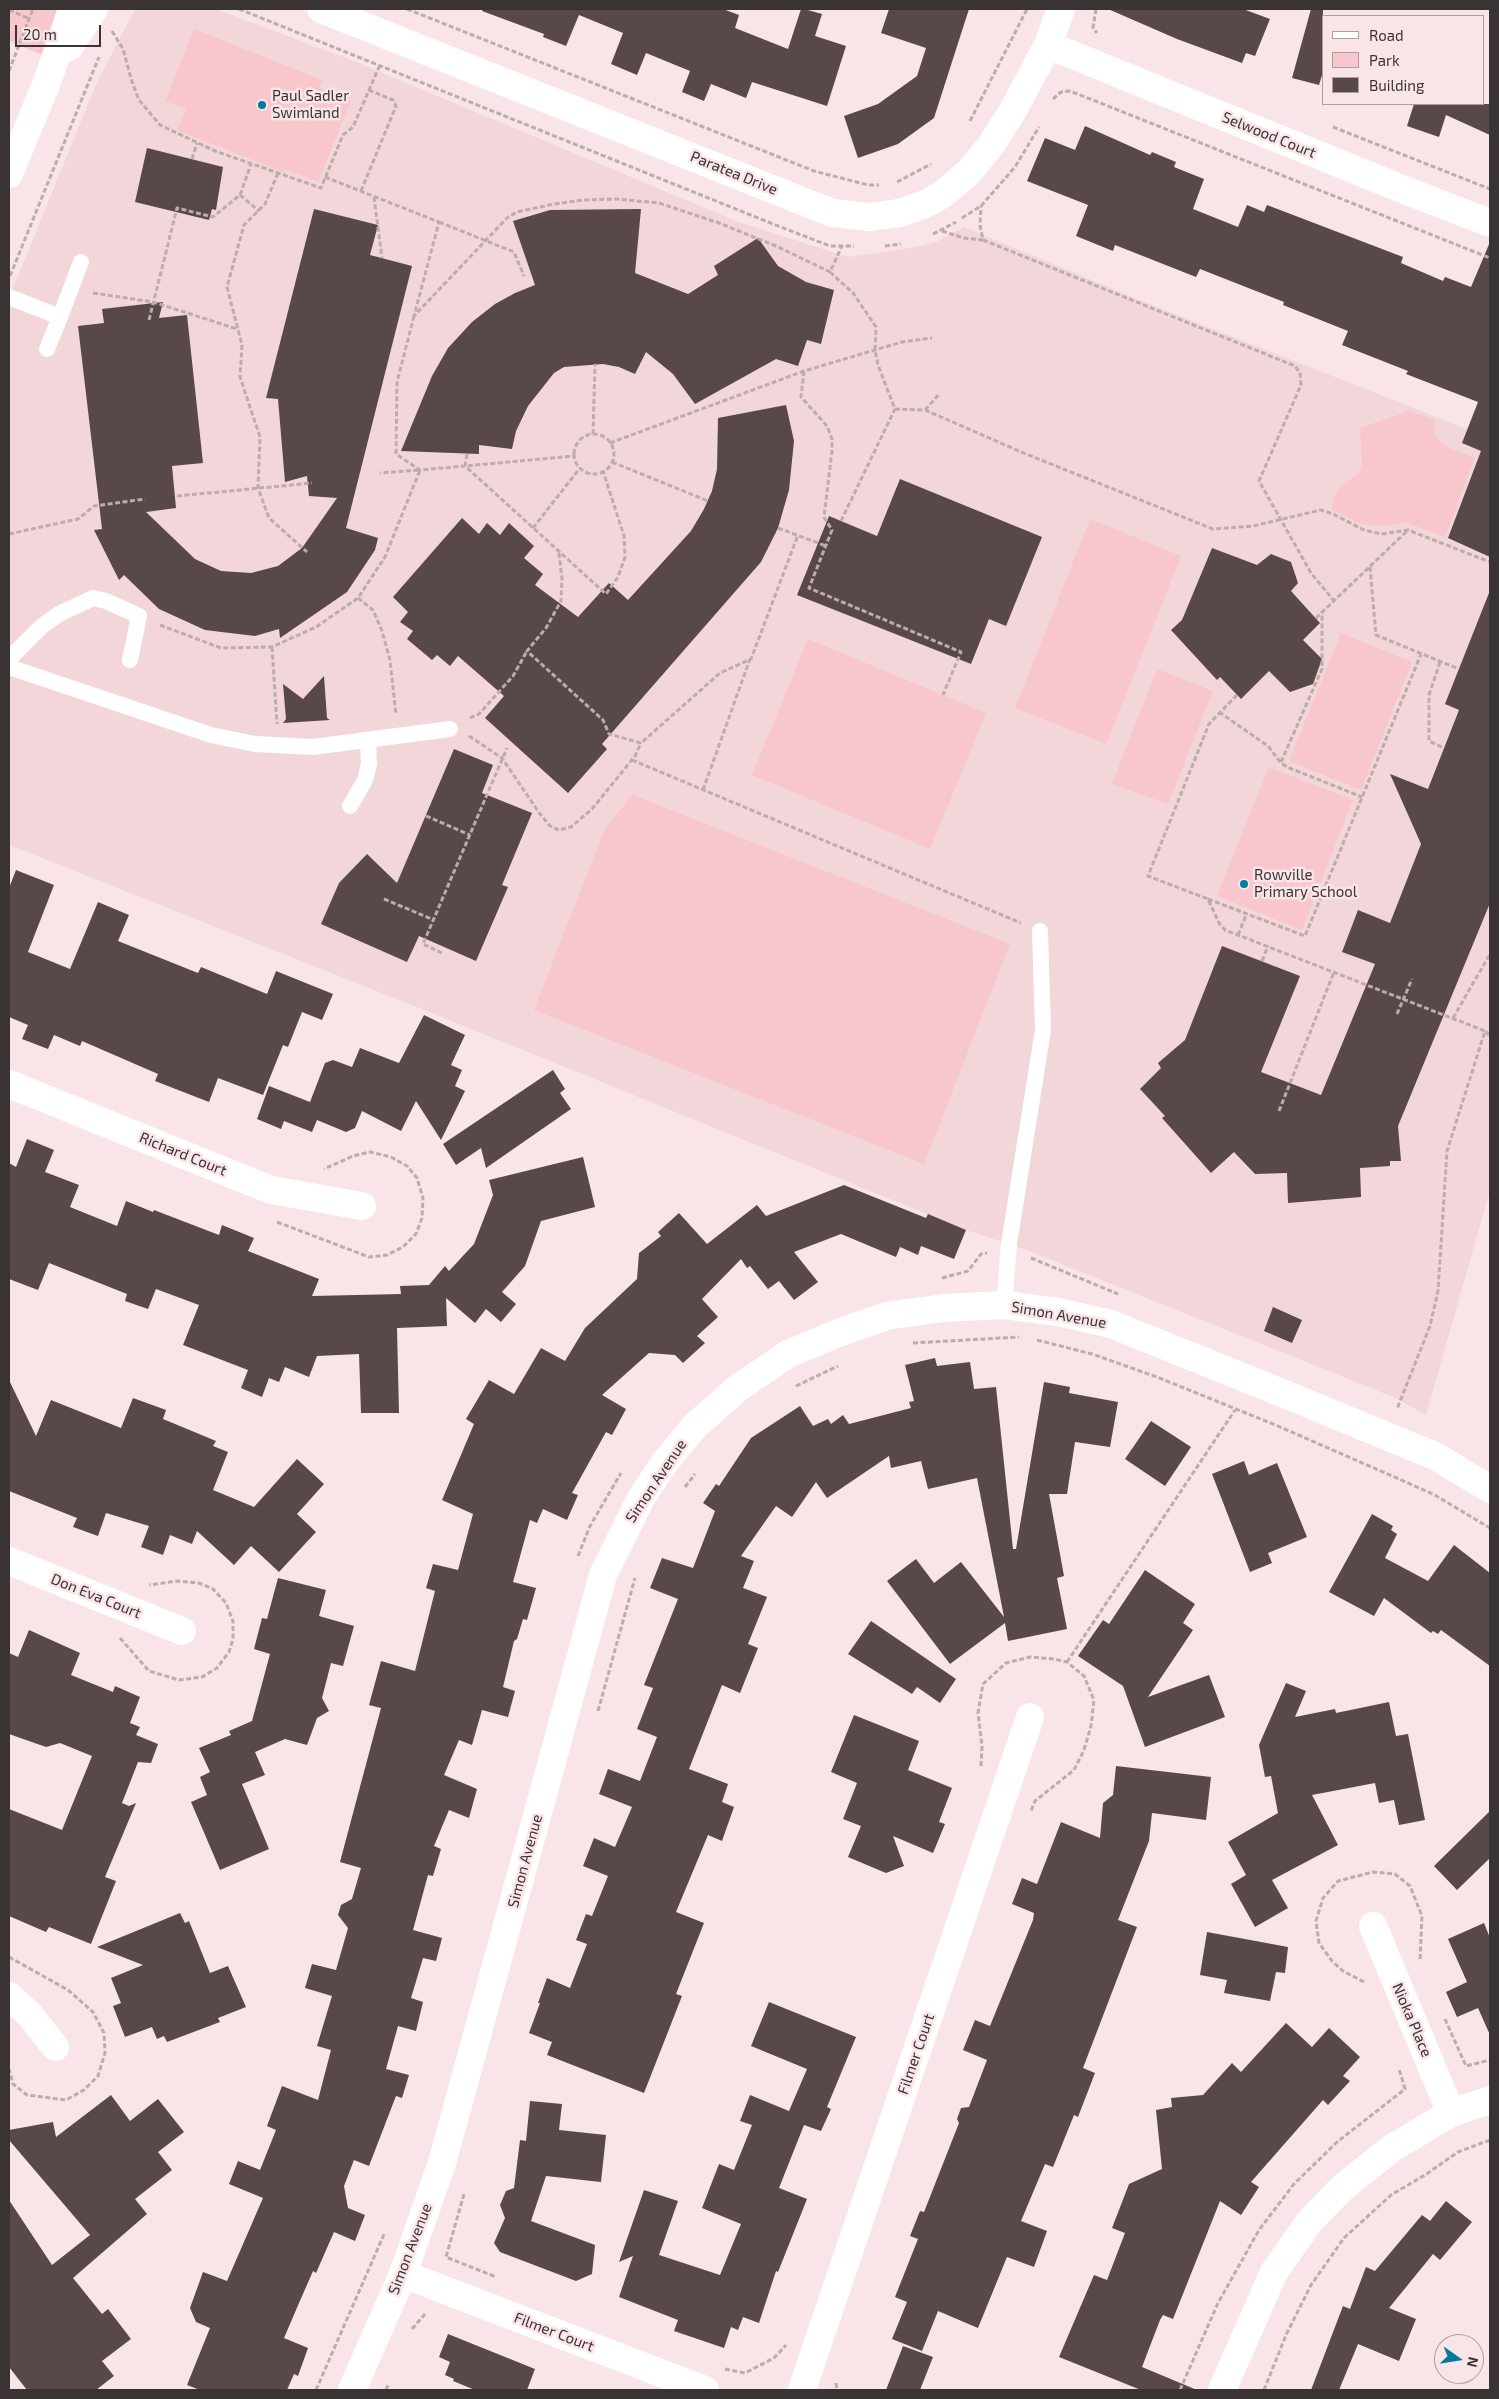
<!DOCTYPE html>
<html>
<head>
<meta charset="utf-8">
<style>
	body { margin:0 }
	#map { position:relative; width:1499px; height:2399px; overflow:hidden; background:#f9e5e7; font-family:"Exo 2",sans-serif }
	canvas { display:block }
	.frame { position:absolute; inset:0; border:10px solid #3a3333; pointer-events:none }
	.legend { position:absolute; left:1322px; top:15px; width:162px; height:90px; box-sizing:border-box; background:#f9e5e7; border:1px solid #ad9e9f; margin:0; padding:6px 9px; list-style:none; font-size:15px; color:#3a3333 }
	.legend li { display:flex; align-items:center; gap:10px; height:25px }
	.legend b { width:25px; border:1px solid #ad9e9f }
	.north { position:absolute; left:1434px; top:2334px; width:50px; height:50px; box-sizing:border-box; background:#f9e5e7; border:1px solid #ad9e9f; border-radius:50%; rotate:103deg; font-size:14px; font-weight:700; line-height:20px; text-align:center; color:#3a3333 }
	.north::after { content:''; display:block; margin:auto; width:18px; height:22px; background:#017ba2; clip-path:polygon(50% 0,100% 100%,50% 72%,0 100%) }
	.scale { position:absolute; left:15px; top:25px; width:86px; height:22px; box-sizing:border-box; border:2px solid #3a3333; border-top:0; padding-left:6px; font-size:15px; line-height:18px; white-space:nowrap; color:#3a3333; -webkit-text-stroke:4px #f9e5e7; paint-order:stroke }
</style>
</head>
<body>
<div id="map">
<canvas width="1499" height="2399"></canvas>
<div class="frame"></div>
<ul class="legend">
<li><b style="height:6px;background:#fff"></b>Road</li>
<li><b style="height:14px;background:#f7c7cd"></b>Park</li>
<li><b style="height:14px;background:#584849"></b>Building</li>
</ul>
<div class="north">N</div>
<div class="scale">20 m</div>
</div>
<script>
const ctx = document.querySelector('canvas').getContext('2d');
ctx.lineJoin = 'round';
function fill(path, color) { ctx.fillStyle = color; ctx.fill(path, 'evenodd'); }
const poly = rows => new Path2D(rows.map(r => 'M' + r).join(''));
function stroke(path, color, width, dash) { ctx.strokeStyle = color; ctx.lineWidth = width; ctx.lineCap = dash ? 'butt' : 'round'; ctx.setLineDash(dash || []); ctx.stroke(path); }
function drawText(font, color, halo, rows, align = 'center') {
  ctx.font = font + ' "Exo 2",sans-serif'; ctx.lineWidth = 5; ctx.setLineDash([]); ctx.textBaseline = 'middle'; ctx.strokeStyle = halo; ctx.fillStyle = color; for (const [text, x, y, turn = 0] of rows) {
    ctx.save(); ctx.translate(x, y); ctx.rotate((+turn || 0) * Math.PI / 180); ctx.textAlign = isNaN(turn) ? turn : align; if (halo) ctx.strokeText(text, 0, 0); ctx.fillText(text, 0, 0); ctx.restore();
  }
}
const built = poly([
	[139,9,216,9,354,61,736,221,848,257,916,247,936,242,964,227,1152,305,1490,438,1490,1190,1426,1415,1393,1397,1024,1249,966,1230,407,1003,9,845,9,298,97,82,134,11]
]);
const green = poly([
	[9,9,71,9,54,60,9,41],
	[194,29,322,80,319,88,351,101,318,182,285,169,283,172,177,130,186,109,165,101],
	[1409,411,1435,420,1434,431,1439,441,1447,447,1475,458,1445,537,1407,523,1377,526,1358,523,1332,510,1334,498,1339,489,1359,473,1362,463,1360,428],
	[1090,519,1181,556,1106,744,1015,708],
	[1341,633,1412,662,1361,790,1289,761],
	[808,639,986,713,930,849,752,775],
	[1157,669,1213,691,1168,804,1112,784],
	[1269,767,1353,800,1302,930,1217,896],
	[633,795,1010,944,924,1164,534,1010,605,828]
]);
const building = poly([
	[483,9,723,9,739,15,735,28,788,49,801,9,804,9,822,14,815,36,846,46,827,106,752,82,746,98,711,84,704,101,682,92,690,71,646,53,637,75,611,64,623,33,579,15,566,46,543,37,544,34,482,11],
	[889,9,969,9,934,118,898,144,858,158,844,116,878,104,917,76,926,48,881,33],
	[1108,9,1243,9,1270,19,1255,56,1246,53,1242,63,1177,39],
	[1311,9,1323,9,1323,72,1319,85,1292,78],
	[1414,104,1490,104,1490,135,1446,115,1439,137,1407,126],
	[1085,126,1150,155,1152,152,1176,162,1174,167,1204,179,1193,209,1238,227,1247,205,1264,212,1267,205,1403,257,1401,263,1443,281,1445,277,1471,287,1490,242,1490,557,1448,538,1481,451,1462,443,1478,402,1406,374,1408,371,1342,345,1348,331,1283,305,1284,302,1200,269,1196,277,1115,245,1113,251,1076,236,1088,205,1027,181,1045,138,1075,150],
	[147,148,223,167,216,210,212,209,209,220,135,202],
	[314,209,378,225,370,255,412,266,346,528,378,538,375,550,347,592,280,638,279,629,255,636,205,630,159,609,124,575,119,580,94,530,102,529,78,326,104,323,102,309,163,302,159,318,187,315,203,463,172,466,176,508,146,512,195,559,221,571,251,573,278,566,302,548,337,498,309,496,307,476,285,482,278,399,266,398],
	[641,209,635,273,688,294,718,275,714,266,758,238,778,266,806,282,834,290,821,344,807,340,798,366,776,359,695,404,673,374,646,352,635,374,619,367,603,364,564,367,554,373,528,406,516,431,512,449,479,445,479,454,401,451,432,376,448,348,472,322,495,304,515,293,535,285,513,221,550,210],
	[786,405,794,441,789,490,778,528,761,562,602,744,607,749,568,793,485,718,504,696,458,656,450,666,437,655,432,660,407,639,413,631,400,622,408,612,393,597,462,518,479,534,487,523,500,535,509,523,534,546,524,558,543,574,535,585,578,617,609,583,628,600,691,531,704,509,712,491,717,469,718,418],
	[900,479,1042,537,1006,626,989,619,971,664,797,595,829,516,877,536],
	[1212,548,1257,565,1271,554,1291,562,1298,583,1291,591,1320,623,1303,640,1322,659,1313,684,1290,692,1269,671,1241,699,1220,677,1217,680,1171,630,1182,620],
	[1489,593,1490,903,1398,1126,1401,1161,1390,1161,1390,1166,1360,1168,1361,1197,1288,1203,1287,1173,1255,1174,1234,1152,1211,1173,1162,1118,1165,1116,1140,1089,1161,1068,1158,1063,1185,1040,1222,946,1300,976,1261,1072,1321,1095,1375,964,1342,952,1358,910,1390,923,1421,844,1390,774,1428,789,1459,710,1445,704],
	[324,676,327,718,330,720,283,723,286,719,283,684,303,699],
	[454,749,493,765,482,793,532,813,502,885,508,887,476,961,419,936,407,962,321,924,339,883,367,854,397,883],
	[16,870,54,885,28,952,70,969,98,902,129,915,118,941,198,973,201,967,267,994,276,971,333,994,322,1020,302,1012,288,1047,283,1045,263,1095,218,1078,209,1102,155,1081,158,1074,82,1041,80,1046,54,1035,48,1049,22,1039,28,1025,9,1017,9,888],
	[424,1015,465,1035,451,1065,462,1070,455,1086,465,1091,441,1140,416,1101,401,1131,362,1111,355,1128,346,1132,317,1120,312,1132,284,1121,281,1129,257,1119,269,1086,310,1102,325,1063,333,1060,352,1067,360,1048,399,1063],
	[553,1070,565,1089,560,1093,571,1109,486,1168,481,1148,456,1165,443,1144],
	[27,1139,54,1150,45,1172,79,1185,70,1207,117,1226,126,1201,153,1212,154,1210,219,1235,222,1225,254,1238,248,1251,319,1279,312,1296,401,1294,400,1286,429,1285,445,1266,449,1271,474,1244,493,1195,489,1180,583,1157,595,1207,541,1221,525,1266,502,1292,516,1304,501,1322,486,1309,475,1323,446,1298,447,1326,397,1328,399,1413,361,1413,359,1354,317,1356,309,1377,285,1367,279,1382,269,1378,262,1397,241,1388,248,1370,183,1345,199,1305,156,1289,148,1309,125,1301,127,1294,49,1263,38,1290,9,1279,9,1163,16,1167],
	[844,1185,926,1218,928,1214,966,1230,954,1259,921,1246,918,1255,900,1247,896,1257,841,1234,794,1252,818,1282,794,1300,779,1281,768,1289,750,1266,747,1268,741,1259,702,1299,718,1317,697,1336,705,1343,683,1363,675,1355,649,1353,602,1395,626,1409,612,1435,606,1432,572,1493,578,1495,567,1520,543,1509,537,1523,530,1520,513,1582,536,1588,527,1620,523,1619,517,1639,514,1641,503,1687,515,1691,508,1717,482,1710,472,1745,459,1740,444,1775,477,1789,469,1818,449,1810,434,1846,441,1849,433,1876,428,1875,413,1930,442,1938,436,1961,423,1958,411,1998,423,2002,416,2031,398,2026,386,2069,409,2075,402,2098,396,2096,369,2166,354,2160,344,2186,348,2208,365,2215,355,2241,334,2232,316,2273,313,2271,299,2303,284,2338,308,2348,298,2376,294,2374,287,2390,200,2390,187,2385,210,2328,196,2322,190,2308,203,2272,227,2281,263,2198,229,2184,238,2161,260,2170,276,2130,267,2126,282,2086,318,2100,331,2050,317,2046,332,1996,305,1988,312,1964,336,1970,348,1928,338,1915,341,1905,352,1899,361,1868,340,1862,381,1708,369,1705,381,1661,415,1671,435,1591,426,1588,433,1564,458,1570,473,1514,442,1500,474,1424,466,1419,489,1380,514,1394,541,1348,565,1361,585,1328,637,1279,639,1253,661,1236,658,1232,679,1213,707,1244,757,1205,766,1216],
	[1273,1307,1302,1320,1292,1343,1264,1331],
	[935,1358,937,1366,970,1362,974,1389,996,1387,1013,1549,1016,1549,1044,1382,1070,1387,1069,1393,1118,1402,1110,1447,1075,1442,1067,1494,1049,1494,1064,1576,1057,1578,1067,1629,1008,1641,1005,1623,950,1664,887,1581,916,1559,934,1583,961,1562,1004,1617,977,1478,928,1489,921,1461,891,1468,889,1456,827,1498,816,1482,792,1517,776,1506,741,1556,754,1561,743,1588,767,1597,748,1644,758,1648,740,1693,722,1685,689,1769,728,1784,722,1802,734,1807,722,1841,708,1835,676,1912,704,1923,676,1994,682,1996,644,2093,547,2055,552,2042,529,2033,540,2003,538,2003,547,1978,570,1988,587,1944,576,1940,586,1914,592,1916,608,1876,583,1866,594,1838,615,1847,632,1807,599,1794,608,1769,640,1781,657,1737,637,1729,653,1688,644,1685,678,1599,650,1588,662,1558,693,1568,715,1511,703,1503,716,1484,719,1486,751,1438,800,1406,813,1426,828,1419,831,1424,843,1415,849,1424,911,1408,909,1402,914,1401,905,1365],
	[9,1380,36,1436,51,1400,121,1428,133,1398,166,1410,163,1419,216,1441,213,1446,228,1452,213,1490,254,1507,297,1459,324,1484,297,1514,316,1532,279,1572,251,1546,234,1565,197,1531,192,1544,170,1535,163,1555,141,1547,149,1526,106,1513,98,1536,73,1527,77,1518,9,1491],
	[1151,1421,1191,1447,1165,1486,1125,1459],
	[1244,1461,1249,1475,1277,1463,1307,1537,1268,1553,1272,1563,1250,1572,1212,1474],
	[1372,1514,1393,1526,1391,1530,1397,1534,1385,1558,1428,1581,1454,1545,1490,1573,1490,1666,1441,1630,1438,1634,1433,1631,1431,1633,1384,1598,1374,1616,1329,1592],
	[1145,1570,1195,1604,1183,1623,1193,1630,1148,1697,1209,1675,1225,1717,1145,1747,1123,1686,1078,1656,1103,1620,1109,1624],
	[278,1578,326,1590,319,1616,354,1626,343,1666,331,1663,322,1698,329,1711,317,1718,307,1745,285,1739,255,1752,265,1775,242,1784,269,1849,220,1870,191,1802,207,1795,200,1777,210,1772,199,1748,231,1735,229,1731,252,1721,270,1654,254,1649,262,1618,267,1619],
	[871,1621,956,1679,940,1703,917,1687,912,1694,848,1654],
	[29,1630,80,1653,71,1675,113,1692,115,1686,140,1697,130,1723,140,1727,136,1735,158,1744,151,1763,138,1762,122,1803,129,1806,136,1803,105,1877,116,1881,91,1944,49,1927,46,1932,9,1916,9,1809,62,1830,92,1756,60,1743,46,1747,9,1734,9,1653,18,1657],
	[1286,1683,1306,1691,1295,1717,1335,1709,1336,1713,1389,1702,1396,1736,1408,1734,1425,1820,1399,1825,1394,1800,1379,1803,1375,1783,1312,1795,1338,1845,1272,1880,1288,1908,1255,1927,1231,1884,1246,1875,1228,1842,1278,1813,1271,1776,1265,1777,1259,1745],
	[854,1715,919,1741,908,1770,952,1788,939,1822,945,1824,933,1853,893,1836,904,1866,886,1873,848,1857,861,1826,843,1819,857,1783,831,1772],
	[1116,1766,1211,1777,1206,1820,1152,1813,1149,1841,1118,1920,1137,1927,1083,2068,1095,2073,1078,2117,1074,2115,1053,2167,1045,2164,1021,2221,1047,2231,1034,2267,1007,2257,978,2328,938,2311,922,2351,892,2339,907,2302,895,2297,918,2239,910,2236,920,2211,924,2212,959,2123,957,2119,961,2108,969,2107,987,2060,963,2050,975,2020,990,2026,1033,1920,1034,1913,1012,1904,1022,1878,1037,1884,1061,1822,1100,1838,1103,1803,1113,1795],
	[1490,1811,1490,1858,1457,1890,1434,1866],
	[180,1913,185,1923,189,1921,210,1973,228,1966,246,2007,218,2018,220,2022,167,2042,164,2036,157,2039,152,2027,125,2037,113,2006,121,2003,111,1978,143,1965,97,1947],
	[1484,1923,1490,1938,1490,2035,1478,2008,1457,2017,1446,1992,1467,1982,1448,1939],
	[1207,1932,1288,1947,1285,1973,1276,1972,1270,2001,1224,1993,1227,1980,1200,1975],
	[769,2002,856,2037,827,2107,831,2109,821,2131,804,2125,779,2188,807,2199,778,2272,776,2271,759,2323,743,2317,738,2330,731,2327,724,2348,674,2331,678,2320,619,2297,633,2256,619,2262,644,2190,678,2201,659,2255,720,2275,741,2224,702,2208,719,2164,734,2170,752,2125,740,2121,750,2095,789,2111,807,2069,751,2046],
	[1286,2023,1312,2047,1329,2028,1360,2057,1343,2076,1350,2081,1328,2105,1323,2100,1251,2182,1259,2187,1241,2215,1220,2201,1173,2319,1163,2315,1160,2320,1142,2367,1197,2390,1141,2390,1059,2357,1094,2275,1107,2280,1125,2233,1112,2228,1129,2184,1162,2169,1156,2110,1172,2107,1171,2098,1203,2095,1232,2063,1241,2072],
	[111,2095,130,2121,158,2099,184,2132,158,2152,172,2170,135,2199,147,2214,73,2278,102,2314,108,2309,131,2339,102,2361,114,2376,96,2390,27,2390,9,2367,9,2200,52,2265,90,2235,9,2140,9,2130,53,2122,56,2137],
	[530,2101,562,2104,559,2130,606,2135,601,2182,546,2176,531,2221,595,2245,592,2274,576,2281,500,2252,494,2243,505,2218,500,2205,506,2191,514,2188,520,2140,526,2141],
	[1446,2201,1472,2222,1440,2260,1433,2254,1389,2308,1416,2319,1399,2361,1358,2344,1339,2390,1311,2390,1343,2306,1350,2309,1366,2267,1375,2271,1422,2215,1430,2221],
	[448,2334,535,2369,527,2390,475,2390,453,2381,454,2379,445,2375,450,2362,439,2357],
	[903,2346,933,2357,920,2390,886,2390]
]);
const path = poly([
	[239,9,773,224,830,246,854,246],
	[407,9,814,171,868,185,879,185],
	[1096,9,1093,28,1097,33],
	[9,10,30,19],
	[112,31,123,49,132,82,139,100,160,125,215,151,321,188,343,135,353,127,379,67],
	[9,71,33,9],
	[1053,99,1061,92,1070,91,1490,258],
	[970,121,1027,9],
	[1333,127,1490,189],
	[192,159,197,143],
	[278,173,265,204,244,225,227,287,242,345,240,377,260,437,258,488,269,518,307,552],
	[325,177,439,222,414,316,507,218,517,212,554,204,583,200,616,199,659,203,719,223,776,246,830,272,842,246],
	[897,182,931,164],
	[361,191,396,106,393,100,369,90],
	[240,195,259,211],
	[374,197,382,258],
	[962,218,981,206,1015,167,1039,127],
	[439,222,514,252,524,276],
	[942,231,964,238,983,240,980,225,981,206],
	[933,234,956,222],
	[983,240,1295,366,1300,373,1301,385,1259,481,1311,573,1334,601],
	[885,246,901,244],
	[830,272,853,293,876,327,875,350,878,365,895,409,925,410,1021,452,1213,529,1253,526,1321,510,1333,514,1364,530,1381,534,1408,530,1490,562],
	[10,276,99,57],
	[93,293,153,302,237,329],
	[414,316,397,382,396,454,420,470,465,466,606,594,618,577,625,557,624,536,603,471],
	[149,320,177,208,213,217,240,195,251,164],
	[804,371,801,397,827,426,832,439,832,451,824,517,832,530,809,588,961,652,943,695],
	[925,410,940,393],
	[593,434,595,364],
	'574 454a20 20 0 1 1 40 0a20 20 0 1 1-40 0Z',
	[610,443,804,371,902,342,932,338],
	[467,454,465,466,574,456],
	[612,462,708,501],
	[177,496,312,483],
	[841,521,895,409],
	[533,528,580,468],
	[778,528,826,546],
	[9,534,78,519,94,506,145,499],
	[559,553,562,579,561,601,546,628,527,651,603,720,609,734,641,743,720,673,751,659,798,535],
	[1370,567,1376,635,1459,669],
	[358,598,373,610,382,631,390,660,396,715],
	[1316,618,1407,531],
	[160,625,221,648,272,647,316,627,358,598,385,557,420,470,380,473],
	[272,647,277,724],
	[1440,662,1429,695,1429,741,1444,748],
	[1237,695,1209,724,1148,876,1208,899,1219,923,1225,930,1485,1031,1447,1151,1438,1291,1430,1326,1397,1409],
	[1219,712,1268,746,1281,763,1287,767,1362,797],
	[470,718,479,714,513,676,527,651],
	[469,736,502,758,540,814,550,826,559,830,571,827,592,809,635,756,641,743],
	[632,760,1021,923],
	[1281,762,1322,669,1322,612],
	[703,790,750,659],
	[426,816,470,835],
	[384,899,434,920],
	[1208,899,1305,936,1421,654],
	[1238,935,1246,915],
	[442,953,423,944,507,748],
	[1262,961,1268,946],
	[1397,1014,1412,979],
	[1453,1018,1490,954],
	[1486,1031,1490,1037],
	[1279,1111,1334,972],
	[277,1222,369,1257,387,1255,403,1247,416,1234,422,1218,423,1198,417,1178,407,1166,391,1157,370,1152,353,1156,324,1169],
	[1031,1258,1118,1294],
	[942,1278,968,1271,981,1254,987,1253],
	[1037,1340,1092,1354,1157,1377,1278,1426,1433,1494,1490,1528],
	[913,1343,1019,1337],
	[796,1386,838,1366],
	[685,1487,695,1474],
	[578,1556,590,1526,621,1473],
	[120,1638,149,1671,179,1680,202,1677,217,1668,229,1652,233,1639,233,1621,226,1603,213,1589,199,1583,177,1581,149,1585],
	[1067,1662,1235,1410],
	[598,1711,635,1578],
	[981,1766,982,1746,978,1713,983,1684,1006,1663,1030,1657,1054,1659,1067,1662,1084,1676,1094,1700,1091,1726,1084,1750,1074,1770,1035,1801,1031,1811],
	[9,1957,68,1990,93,2012,104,2033,105,2053,98,2076,84,2090,66,2100,27,2095,13,2084,9,2069],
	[1364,1982,1343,1971,1332,1961,1319,1943,1316,1921,1323,1898,1338,1881,1373,1872,1395,1874,1410,1886,1422,1916,1420,1960],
	[1445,2019,1466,2066,1490,2060],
	[464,2194,446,2257,496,2277],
	[412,2329,425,2314],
	[725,2369,745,2373,774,2358,786,2345],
	[836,2383,837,2390],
	[316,2390,385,2232],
	[386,2390,389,2383],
	[1180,2390,1218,2303,1259,2230,1294,2184,1337,2142,1405,2089,1399,2069],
	[1264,2390,1286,2335,1311,2285,1344,2238,1391,2195,1425,2175,1458,2152,1490,2140]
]);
const lane = poly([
	[9,297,60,317,81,262],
	[47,349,60,317],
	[9,659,42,626,59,614,93,598,106,601,139,616,130,660],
	[9,667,211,735,255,744,313,747,450,729],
	[350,806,365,780,369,764,368,740],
	[1004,1305,1009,1244,1043,1030,1040,931]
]);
const street = poly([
	[321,9,832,213,869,217,900,213,923,205,943,194,969,172,991,145,1012,112,1048,45,1061,9],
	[1048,45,1407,191,1490,223],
	[69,47,94,9],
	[9,174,47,82,72,9],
	[9,1084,271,1190,362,1206],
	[9,1561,182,1631],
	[1373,1926,1451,2113],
	[9,1996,30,2015,55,2047],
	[403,2274,705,2390],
	[352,2390,403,2274,442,2163,603,1575,641,1498,665,1462,695,1426,738,1388,788,1354,836,1334,886,1316,944,1308,1004,1305,1058,1312,1111,1324,1287,1395,1435,1456,1490,1489],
	[802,2390,1030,1717],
	[1222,2390,1274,2272,1310,2221,1342,2188,1392,2148,1451,2113,1490,2100]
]);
const markers = [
	[262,105,5,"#017ba2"],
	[1244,884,5,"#017ba2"]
];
const poiNames = [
	["Paul Sadler",272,96],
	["Swimland",272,113],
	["Rowville",1254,875],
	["Primary School",1254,892]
];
const streetNames = [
	["Selwood Court",1269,135,22],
	["Paratea Drive",734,173,22],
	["Richard Court",183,1154,22],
	["Simon Avenue",1059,1315,10],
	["Simon Avenue",656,1481,-56],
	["Don Eva Court",96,1596,22],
	["Simon Avenue",525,1861,-75],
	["Nioka Place",1412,2020,67],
	["Filmer Court",916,2054,-71],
	["Simon Avenue",410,2249,-69],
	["Filmer Court",554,2332,21]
];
fill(built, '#f3d6d9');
fill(green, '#f7c7cd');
fill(building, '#584849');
stroke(path, '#bcacad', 3, [5, 2.5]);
stroke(lane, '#fff', 16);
stroke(street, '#fff', 28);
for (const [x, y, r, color] of markers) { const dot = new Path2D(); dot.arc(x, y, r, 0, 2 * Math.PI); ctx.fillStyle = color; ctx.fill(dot); stroke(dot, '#f9e5e7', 2); }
drawText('15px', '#3a3333', '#f9e5e7', poiNames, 'left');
drawText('15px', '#3a3333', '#f9e5e7', streetNames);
</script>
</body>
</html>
